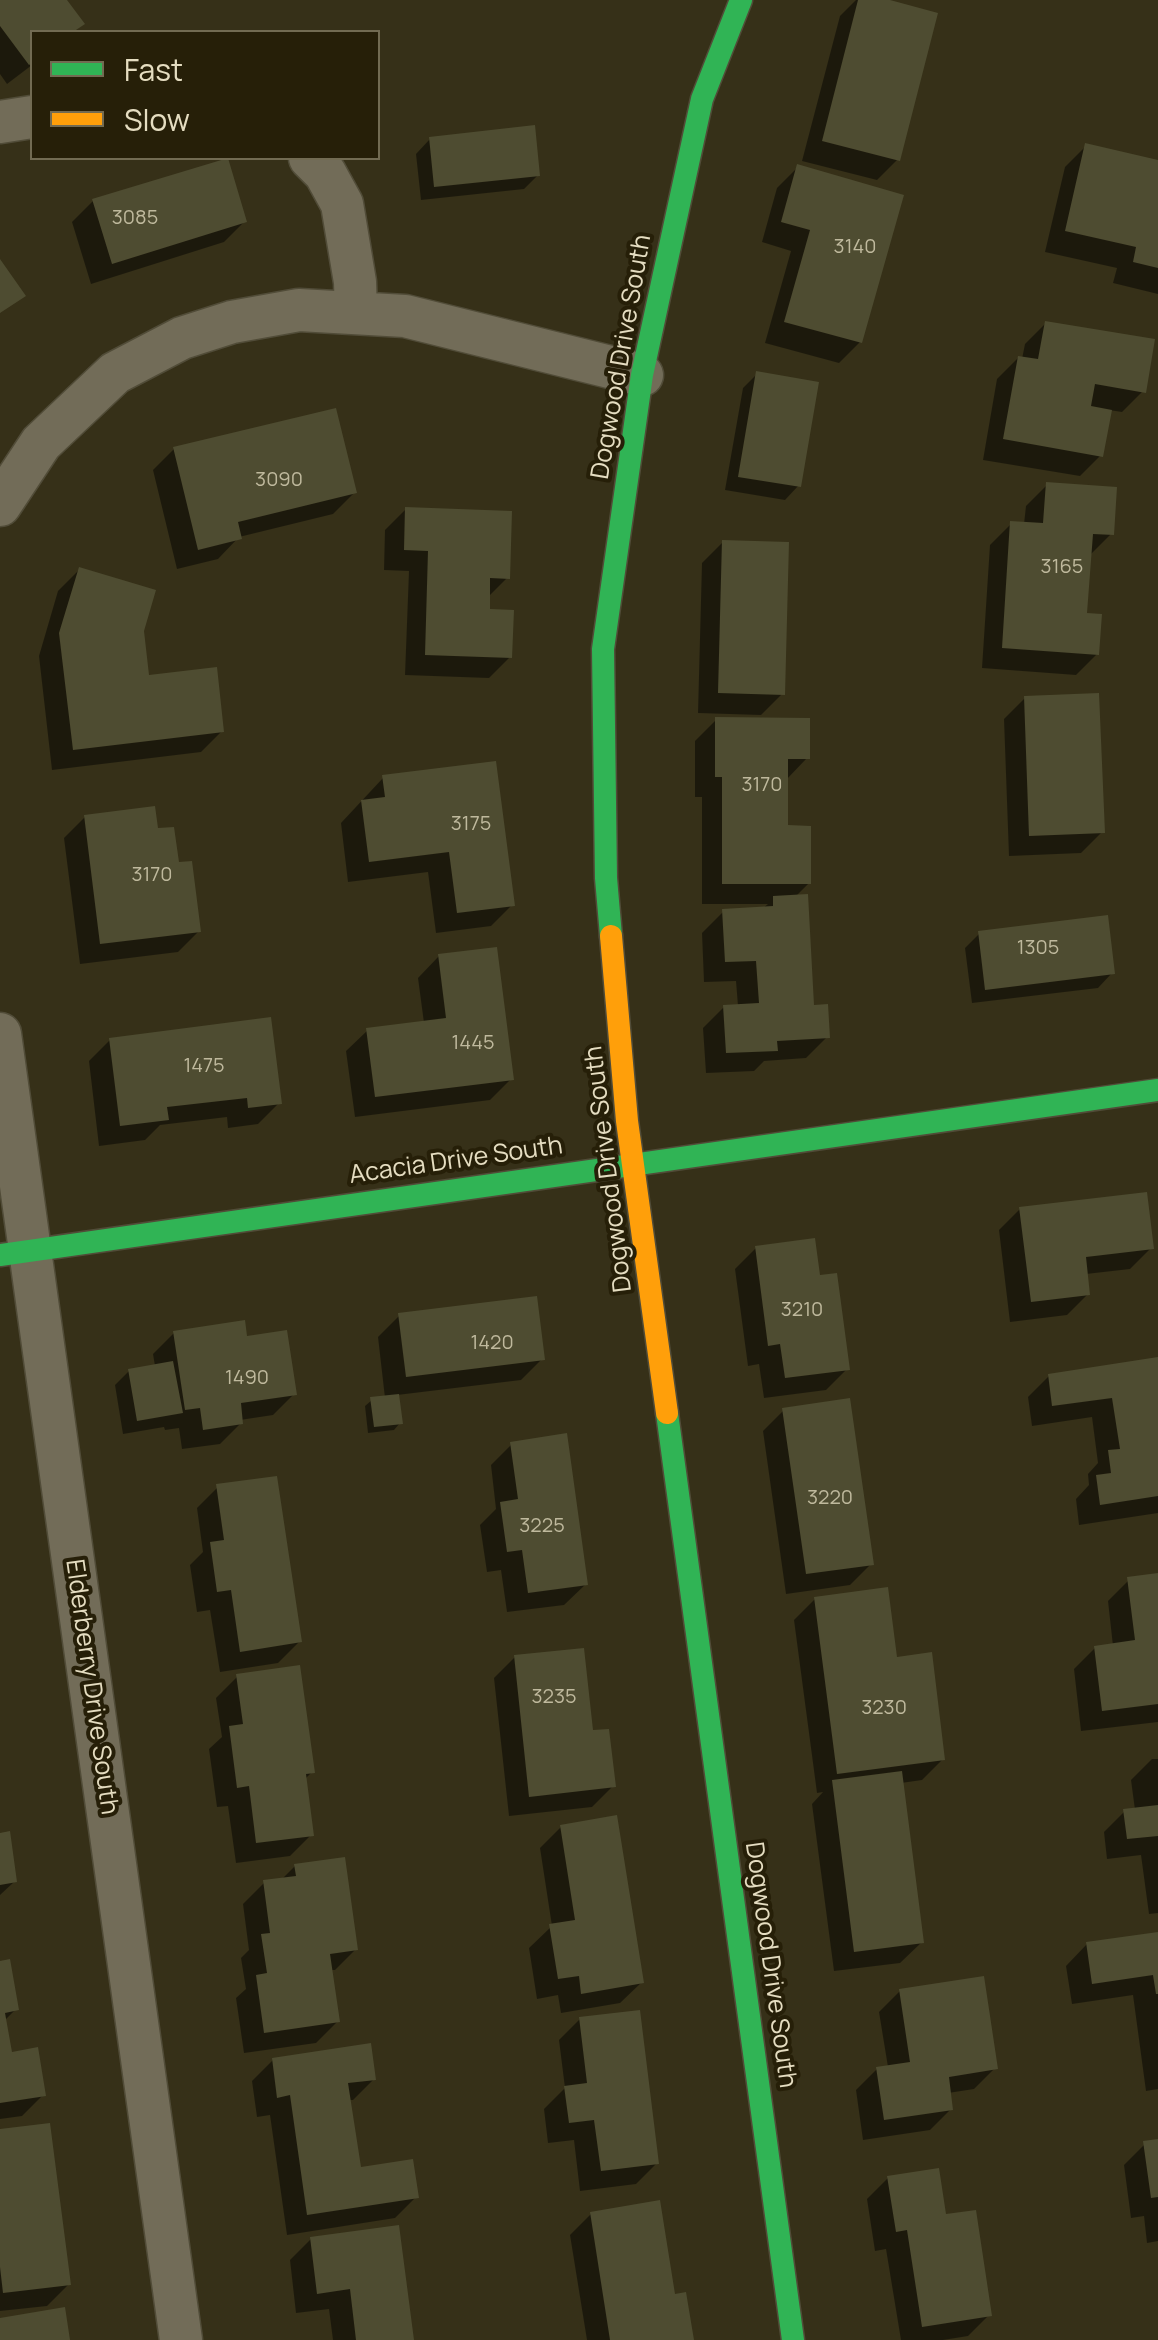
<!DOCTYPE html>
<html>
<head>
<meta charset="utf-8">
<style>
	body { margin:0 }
	#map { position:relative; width:1158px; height:2340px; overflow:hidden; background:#363018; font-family:Manrope,sans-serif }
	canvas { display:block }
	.legend { position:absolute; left:30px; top:30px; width:350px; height:130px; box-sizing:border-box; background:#261f08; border:2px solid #726b52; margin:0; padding:12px 18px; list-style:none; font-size:30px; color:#e5ddc1 }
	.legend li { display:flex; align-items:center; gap:20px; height:50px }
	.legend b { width:50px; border:2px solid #726b52 }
</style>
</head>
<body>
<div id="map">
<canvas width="1158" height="2340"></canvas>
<ul class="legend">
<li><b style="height:12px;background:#30b455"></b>Fast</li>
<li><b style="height:12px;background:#ff9f0a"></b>Slow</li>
</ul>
</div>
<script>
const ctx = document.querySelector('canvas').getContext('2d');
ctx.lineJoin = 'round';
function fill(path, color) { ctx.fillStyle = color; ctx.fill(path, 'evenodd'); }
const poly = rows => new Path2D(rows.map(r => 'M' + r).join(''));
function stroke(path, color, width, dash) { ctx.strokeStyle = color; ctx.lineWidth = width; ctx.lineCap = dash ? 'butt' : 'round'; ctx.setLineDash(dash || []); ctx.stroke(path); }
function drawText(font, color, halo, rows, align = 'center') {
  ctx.font = font + ' Manrope,sans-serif'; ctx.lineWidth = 8; ctx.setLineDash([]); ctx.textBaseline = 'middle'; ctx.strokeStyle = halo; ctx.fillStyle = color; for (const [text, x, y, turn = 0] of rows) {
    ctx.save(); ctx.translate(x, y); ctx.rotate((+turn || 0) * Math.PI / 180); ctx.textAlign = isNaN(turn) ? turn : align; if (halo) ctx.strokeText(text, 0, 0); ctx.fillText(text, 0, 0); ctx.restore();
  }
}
const shadow = poly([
	[0,0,64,0,81,24,73,32,32,32,32,65,7,84,0,74],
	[856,0,880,0,898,159,877,180,802,161,840,16],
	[430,139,538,175,524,189,421,200,416,154],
	[1086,146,1158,163,1158,294,1113,283,1117,268,1045,252,1065,167],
	[798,167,860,342,839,363,765,343,791,251,762,242,777,188],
	[93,201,245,221,224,242,91,284,72,222],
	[1046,323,1143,391,1122,412,1109,410,1101,455,1080,476,983,460,997,379,1018,358,1022,359,1025,344],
	[757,374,799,485,785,500,725,490,743,388],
	[174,449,354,493,333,514,239,537,218,559,177,569,153,470],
	[1047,485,1111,534,1090,555,1084,615,1097,654,1076,675,982,668,990,545,1011,524,1024,524,1026,506],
	[406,509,507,578,487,598,487,612,510,657,489,678,405,675,409,571,384,570,385,530],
	[723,542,782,694,761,715,698,713,702,563],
	[79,570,147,678,222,731,201,752,52,770,39,656,58,591],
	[1025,698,1102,832,1081,853,1009,856,1004,719],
	[716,720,807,758,786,780,786,828,809,883,795,897,812,1007,827,1037,806,1058,764,1061,754,1071,706,1073,703,1028,724,1007,738,1006,736,981,704,982,702,933,723,912,762,909,768,904,702,904,702,797,695,797,695,741],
	[383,778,512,905,491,926,436,933,428,872,348,882,341,823],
	[85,817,155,831,177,865,199,931,178,952,80,964,64,838],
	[979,934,1112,973,1098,988,972,1003,965,948],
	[439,956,511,1079,490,1100,355,1117,346,1051,368,1030,424,1023,418,978],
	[110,1040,279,1103,258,1124,228,1128,227,1117,160,1125,145,1140,99,1146,89,1061],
	[1020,1209,1151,1248,1130,1269,1086,1274,1088,1294,1067,1315,1010,1322,999,1230],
	[756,1248,818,1278,847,1369,826,1390,764,1398,759,1364,748,1366,735,1269],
	[399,1316,542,1359,521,1380,397,1395,400,1423,394,1430,368,1433,365,1406,372,1400,385,1398,378,1337],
	[174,1333,245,1339,294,1394,273,1415,240,1420,241,1423,220,1444,182,1449,179,1428,165,1430,164,1427,123,1434,115,1385,129,1371,155,1366,153,1354],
	[1158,1360,1158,1513,1079,1525,1076,1499,1089,1485,1088,1474,1098,1463,1092,1417,1032,1426,1028,1397,1049,1376],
	[784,1410,871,1564,850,1585,786,1594,763,1431],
	[512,1444,586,1584,564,1605,507,1612,501,1570,487,1572,480,1525,496,1509,491,1465],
	[218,1487,299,1642,278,1663,220,1672,210,1610,197,1612,190,1565,203,1552,197,1508],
	[1158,1576,1158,1722,1081,1731,1074,1669,1095,1648,1113,1646,1108,1601,1129,1580],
	[815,1599,895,1659,943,1759,922,1780,901,1783,922,1942,900,1963,834,1971,812,1804,823,1792,817,1793,794,1620],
	[515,1657,591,1733,613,1786,592,1807,509,1816,494,1678],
	[237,1677,312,1772,304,1780,311,1835,290,1856,236,1863,228,1806,217,1807,209,1749,222,1737,216,1698],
	[1152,1759,1158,1759,1158,1913,1149,1914,1141,1855,1107,1859,1104,1832,1125,1811,1135,1810,1131,1780],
	[561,1827,642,1982,620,2003,561,2013,558,1995,537,1999,529,1948,552,1926,540,1848],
	[0,1835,14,1882,0,1895],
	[295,1866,356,1949,335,1970,330,1970,337,2022,316,2043,244,2053,236,1998,246,1989,241,1958,249,1950,243,1904,264,1883,281,1880],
	[1158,1935,1158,2089,1146,2091,1133,1995,1072,2004,1066,1966,1087,1944],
	[0,1964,16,2009,4,2021,10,2055,43,2095,22,2116,0,2119],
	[900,1991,995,2068,974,2089,948,2093,951,2109,930,2130,863,2140,856,2090,877,2069,888,2067,879,2012],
	[580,2019,657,2163,636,2184,580,2191,574,2140,548,2143,544,2109,565,2088,559,2040],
	[273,2060,374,2079,353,2100,348,2100,359,2170,416,2197,395,2218,287,2235,270,2115,257,2117,252,2081],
	[0,2132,68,2285,47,2306,0,2311],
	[1158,2142,1158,2241,1147,2243,1144,2216,1131,2218,1124,2165,1145,2144],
	[888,2178,944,2217,989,2315,968,2336,943,2340,901,2340,886,2249,875,2251,867,2199],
	[591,2214,673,2297,692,2340,587,2340,570,2235],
	[311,2239,411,2340,333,2340,329,2309,296,2313,290,2260]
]);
const building = poly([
	[0,0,67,0,85,24,73,32,32,32,32,63,29,65,0,26],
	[858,0,890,0,938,13,900,161,822,141],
	[535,125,540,176,434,187,429,137],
	[1085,143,1158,160,1158,268,1133,262,1136,247,1065,231],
	[228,158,247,222,112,264,92,199],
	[797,164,904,195,862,343,784,322,810,230,781,222],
	[0,259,26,296,0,313],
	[1045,321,1155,339,1146,393,1095,384,1091,406,1112,410,1103,457,1003,439,1018,356,1038,359],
	[756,371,819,382,801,487,738,477],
	[336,408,357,493,238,522,242,539,198,550,173,447],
	[1046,482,1117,487,1114,535,1093,534,1087,613,1102,614,1099,655,1002,648,1010,521,1043,523],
	[405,507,512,511,510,579,490,578,490,609,514,610,512,658,425,655,428,551,404,550],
	[722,540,789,542,785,695,718,693],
	[79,567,156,590,144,631,149,675,217,667,224,732,73,750,59,633],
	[1099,693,1105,833,1029,836,1024,696],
	[715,717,810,718,810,759,788,759,788,825,811,826,811,884,722,884,722,777,715,777],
	[496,761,515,906,457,913,449,852,369,862,361,800,385,797,382,775],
	[155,806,158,828,174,827,179,862,192,861,201,932,100,944,84,815],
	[808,894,814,1005,828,1004,830,1038,777,1041,778,1051,726,1053,723,1005,759,1003,756,961,725,962,722,909,773,906,773,896],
	[1108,915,1115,974,985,990,978,931],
	[497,947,514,1080,375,1097,366,1028,446,1018,438,954],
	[271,1017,282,1104,248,1108,247,1098,167,1107,169,1120,120,1126,109,1038],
	[1147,1192,1154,1249,1086,1257,1090,1295,1031,1302,1019,1207],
	[815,1238,820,1275,837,1273,850,1370,785,1378,780,1344,768,1346,755,1246],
	[537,1296,545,1360,406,1377,398,1313],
	[245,1320,247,1336,287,1330,297,1395,241,1403,243,1424,203,1430,200,1408,185,1410,173,1331],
	[1158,1357,1158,1496,1100,1505,1096,1475,1111,1473,1108,1450,1120,1449,1112,1398,1052,1406,1048,1374],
	[173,1361,183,1413,137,1421,128,1369],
	[399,1394,403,1424,374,1427,370,1397],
	[850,1398,874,1565,806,1574,782,1408],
	[567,1433,588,1585,528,1593,522,1550,507,1552,500,1502,518,1499,510,1442],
	[277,1476,302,1642,240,1652,231,1590,217,1592,210,1542,224,1540,216,1484],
	[1158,1573,1158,1704,1102,1711,1094,1646,1135,1640,1127,1577],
	[888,1587,897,1657,932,1652,945,1760,837,1774,814,1597],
	[584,1648,593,1730,609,1729,616,1787,529,1797,514,1655],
	[300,1665,315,1773,306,1774,314,1836,256,1843,249,1786,237,1788,229,1726,243,1724,236,1674],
	[902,1771,924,1943,854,1952,832,1780],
	[1158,1805,1158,1836,1127,1839,1123,1809],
	[617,1815,644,1983,581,1994,579,1976,558,1979,549,1924,575,1920,560,1825],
	[10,1831,17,1882,0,1885,0,1833],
	[345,1857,358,1950,330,1954,340,2022,264,2033,256,1975,267,1973,261,1934,270,1933,263,1880,296,1876,294,1864],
	[1158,1932,1158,1994,1156,1994,1153,1975,1092,1984,1086,1942],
	[10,1959,19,2010,5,2013,12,2052,38,2047,46,2096,0,2103,0,1961],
	[984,1976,998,2069,949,2077,953,2110,884,2120,876,2067,910,2062,899,1989],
	[640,2010,659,2164,601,2171,594,2120,569,2123,564,2086,587,2083,579,2017],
	[371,2043,376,2080,348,2083,361,2167,413,2159,419,2198,307,2215,290,2095,277,2098,272,2058],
	[50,2123,71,2285,3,2293,0,2267,0,2129],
	[1158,2139,1158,2197,1151,2198,1143,2141],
	[939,2168,946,2214,976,2210,992,2316,922,2327,907,2230,896,2232,887,2176],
	[660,2200,675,2294,686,2292,694,2340,610,2340,590,2212],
	[399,2225,414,2340,356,2340,350,2289,317,2294,310,2237],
	[65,2307,70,2340,0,2340,0,2318]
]);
const street = poly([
	[0,122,32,117],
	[310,158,325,173,342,204,355,282,356,312],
	[0,505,41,443,115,373,182,338,232,322,299,310,405,316,642,375],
	[0,1034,181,2340]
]);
const fast = poly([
	[611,936,606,878,603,649,642,375,702,99,741,0],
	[0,1255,1158,1090],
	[667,1413,793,2340]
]);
const slow = poly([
	[611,936,627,1121,667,1413]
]);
const numberNames = [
	["3085",135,218],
	["3140",855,247],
	["3090",279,480],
	["3165",1062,567],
	["3170",762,785],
	["3175",471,824],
	["3170",152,875],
	["1305",1038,948],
	["1445",473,1043],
	["1475",204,1066],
	["3210",802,1310],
	["1420",492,1343],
	["1490",247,1378],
	["3220",830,1498],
	["3225",542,1526],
	["3235",554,1697],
	["3230",884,1708]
];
const streetNames = [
	["Dogwood Drive South",622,357,-80],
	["Acacia Drive South",456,1161,-8],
	["Dogwood Drive South",609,1169,-97],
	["Elderberry Drive South",91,1687,82],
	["Dogwood Drive South",770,1965,82]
];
fill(shadow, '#0007');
fill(building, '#4e4c31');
stroke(street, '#514c38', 45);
stroke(fast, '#514c38', 25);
stroke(slow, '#514c38', 25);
stroke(street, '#726c58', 42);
stroke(fast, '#30b455', 22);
stroke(slow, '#ff9f0a', 22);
drawText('20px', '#bfb99d', null, numberNames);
drawText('25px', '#e5ddc1', '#261f08', streetNames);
</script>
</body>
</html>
